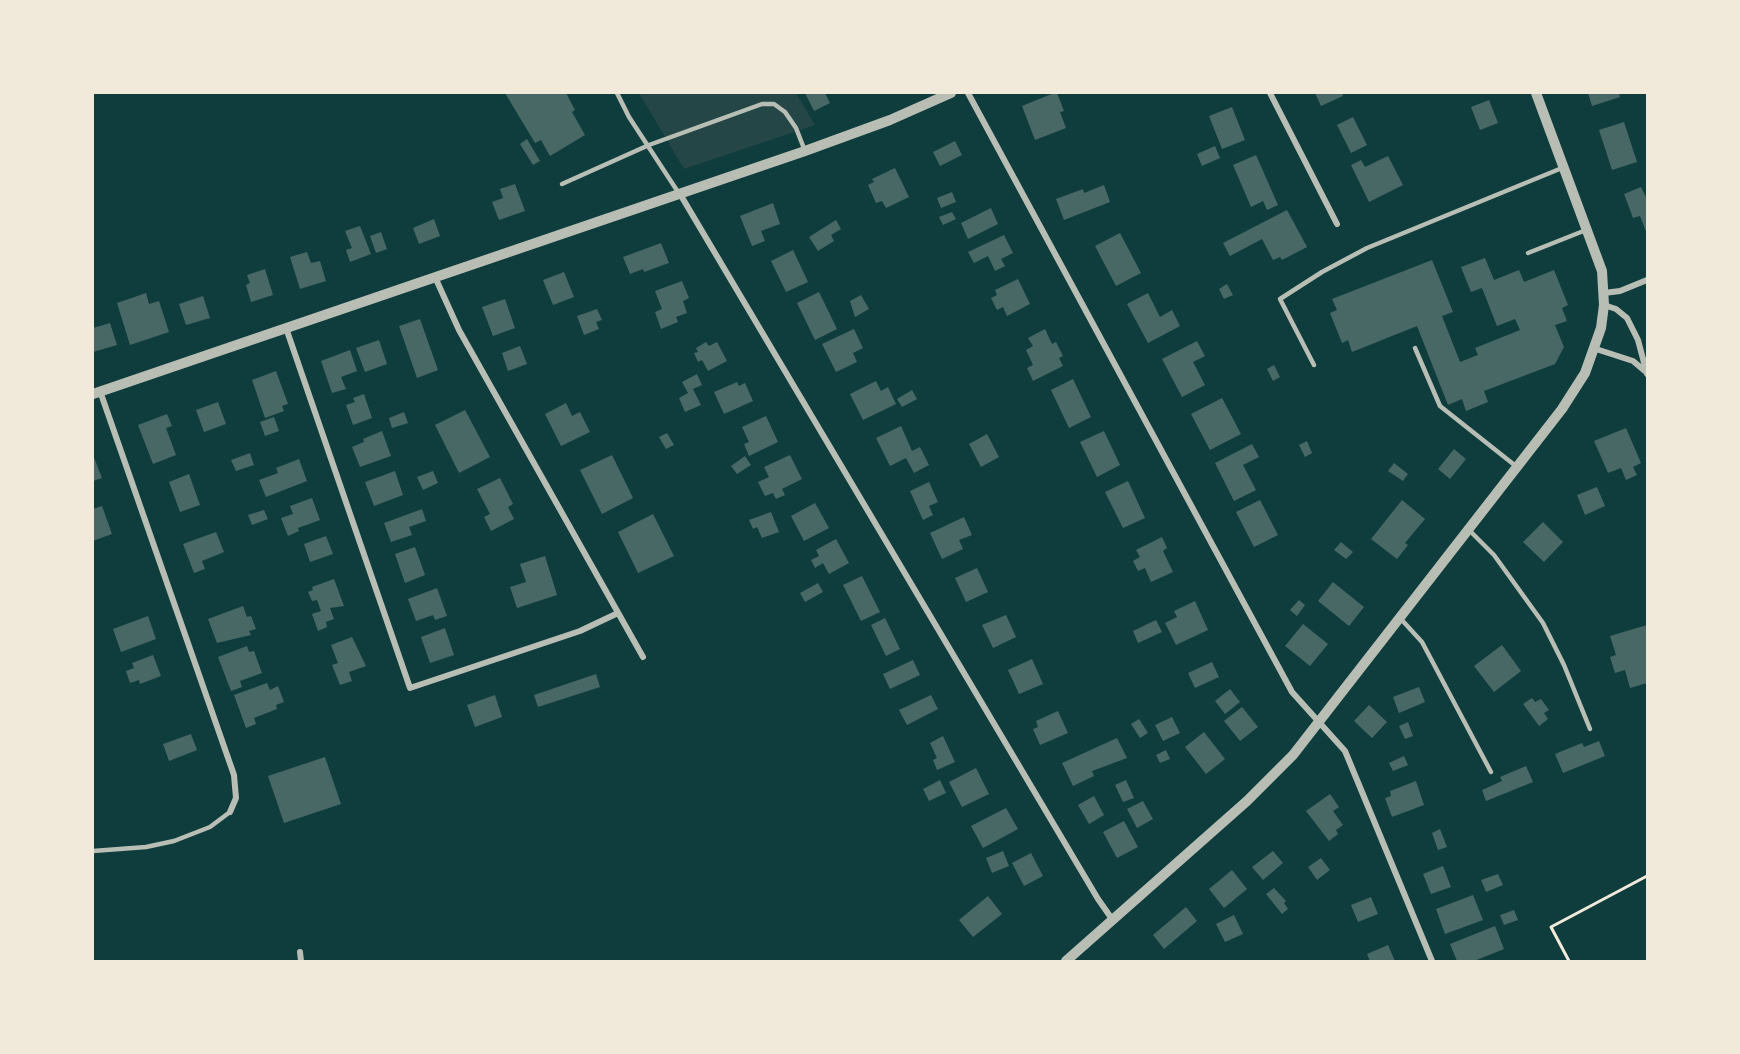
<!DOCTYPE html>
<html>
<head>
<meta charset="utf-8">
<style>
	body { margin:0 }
	#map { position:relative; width:1740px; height:1054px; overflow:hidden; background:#0f3d3e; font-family:"Fira Sans Condensed",sans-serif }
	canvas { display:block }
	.frame { position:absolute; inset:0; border:94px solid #f1e9da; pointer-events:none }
</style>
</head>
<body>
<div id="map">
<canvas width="1740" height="1054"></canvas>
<div class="frame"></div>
</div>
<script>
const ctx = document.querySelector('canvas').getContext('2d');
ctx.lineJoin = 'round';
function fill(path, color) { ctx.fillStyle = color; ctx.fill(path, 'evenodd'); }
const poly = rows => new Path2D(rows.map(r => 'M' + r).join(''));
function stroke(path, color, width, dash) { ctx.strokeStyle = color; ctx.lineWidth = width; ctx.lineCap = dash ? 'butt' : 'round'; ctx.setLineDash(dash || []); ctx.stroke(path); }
const green = poly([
	[639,93,796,93,815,125,684,169]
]);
const building = poly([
	[505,93,566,93,575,110,572,112,585,135,550,156,541,140,535,143],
	[805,93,825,93,830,103,814,111],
	[1054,93,1057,93,1064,111,1060,112,1066,128,1035,140,1022,106],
	[1315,93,1342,93,1343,96,1321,106],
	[1588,93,1619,93,1620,97,1592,106],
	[1489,100,1498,123,1480,130,1471,107],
	[1232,107,1245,140,1222,149,1209,116],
	[1353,117,1367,145,1351,153,1337,125],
	[1624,122,1637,162,1612,170,1599,130],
	[527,139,540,161,533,165,520,144],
	[955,141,962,155,940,166,933,152],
	[1215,146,1220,158,1202,166,1197,154],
	[1256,155,1278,205,1267,210,1263,201,1251,207,1233,165],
	[1388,156,1403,185,1369,202,1351,165,1361,160,1365,167],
	[895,168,909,197,886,208,882,201,876,203,868,185,874,182,872,179],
	[515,184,525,211,499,220,492,202,503,198,500,189],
	[1104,185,1110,202,1064,220,1056,199,1083,189,1084,193],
	[1641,187,1647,199,1647,234,1640,216,1633,218,1624,194],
	[952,192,956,202,941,208,937,198],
	[773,203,780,224,761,231,765,241,752,246,740,216],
	[991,208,998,224,968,239,961,223],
	[1287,210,1307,247,1282,260,1280,257,1273,260,1262,239,1230,256,1223,243],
	[952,212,956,219,943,225,939,217],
	[434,219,440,236,419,244,413,228],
	[836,220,841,229,831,235,834,241,818,251,809,237],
	[360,226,371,254,350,262,346,250,352,248,345,231],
	[381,232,387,249,376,253,370,236],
	[1120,233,1141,273,1116,286,1095,246],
	[1004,235,1013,253,1001,259,1005,266,995,271,988,256,974,263,968,252],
	[661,243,669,263,644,272,643,269,630,274,623,257],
	[793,250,808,282,786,292,771,261],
	[307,252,311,263,320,261,326,281,300,289,290,257],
	[1485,258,1494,280,1519,270,1524,282,1554,270,1568,305,1562,308,1567,321,1555,325,1564,347,1555,364,1484,391,1488,402,1466,411,1462,399,1448,405,1417,326,1352,352,1348,340,1342,343,1330,313,1337,310,1332,299,1432,260,1453,312,1442,316,1460,362,1478,355,1475,348,1520,330,1515,319,1497,326,1482,288,1471,292,1461,267],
	[265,269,273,295,251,302,246,285,250,283,247,275],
	[564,272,574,297,553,305,543,280],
	[1018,279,1030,304,1007,316,1003,307,997,310,991,298,997,295,995,290],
	[682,281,689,298,683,301,687,313,676,317,678,322,661,329,655,312,662,309,655,291],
	[1227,284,1233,295,1224,299,1219,289],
	[819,292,837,329,815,340,797,303],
	[146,293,149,304,159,301,169,332,130,345,117,303],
	[1148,293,1160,317,1172,310,1180,326,1148,343,1127,304],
	[861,295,869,309,855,317,850,301],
	[203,296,210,318,186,325,179,304],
	[505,299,515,328,493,336,482,307],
	[597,309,602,320,596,322,599,329,584,335,577,316],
	[420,319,438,370,417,378,399,326],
	[110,323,117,345,93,352,93,328],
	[854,329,863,348,853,353,857,362,836,372,822,344],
	[1045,329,1052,344,1056,342,1063,356,1059,358,1063,366,1033,381,1027,368,1033,365,1026,350,1033,346,1028,338],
	[379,340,387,364,365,372,356,348],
	[1197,341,1205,356,1193,362,1205,385,1182,397,1162,359],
	[706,342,709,346,717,342,727,361,708,371,702,360,698,362,694,353,698,352,696,348],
	[520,346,527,364,508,371,502,353],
	[350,350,357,371,341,377,346,389,332,393,321,361],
	[1274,365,1280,377,1273,381,1267,369],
	[276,371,288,404,282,406,284,411,265,418,252,380],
	[697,374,702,385,693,389,701,405,685,412,679,398,688,393,682,382],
	[1073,379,1091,417,1069,428,1051,390],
	[876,381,881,391,888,387,896,404,863,420,850,394],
	[737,382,739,386,745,383,753,401,724,414,714,392],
	[912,390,917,399,902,407,897,399],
	[364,394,372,418,353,425,346,405,355,402,353,398],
	[1222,398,1241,434,1210,450,1191,414],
	[218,402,226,424,204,432,196,410],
	[566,403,572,416,580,412,590,432,561,446,545,414],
	[465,410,490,457,459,473,435,425],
	[404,412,408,423,392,428,389,418],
	[167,414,172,426,166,428,176,455,153,464,138,425],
	[766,416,778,442,749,456,744,444,749,442,742,427],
	[274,417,279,431,265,436,260,422],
	[901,426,912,451,920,447,929,465,914,473,906,458,890,466,876,438],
	[1626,428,1641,463,1633,467,1637,475,1626,480,1621,468,1608,473,1594,441],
	[382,431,391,456,360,467,352,447,364,442,363,439],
	[1104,431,1120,465,1097,477,1080,442],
	[667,433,674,445,666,449,659,437],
	[987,434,999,457,981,467,969,444],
	[1307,441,1312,453,1305,457,1299,445],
	[1252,444,1259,457,1243,465,1256,490,1234,501,1215,463],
	[1454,449,1466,459,1450,479,1438,469],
	[250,453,254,465,236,471,231,460],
	[93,455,102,478,93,481],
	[612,455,633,498,602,514,580,470],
	[790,455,802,479,782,489,785,495,776,499,773,493,765,496,758,482,769,477,764,467],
	[745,456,751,465,737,474,731,466],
	[299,459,307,481,266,497,259,480,278,473,276,468],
	[1394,463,1408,474,1403,481,1388,471],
	[395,471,403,495,374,506,365,482],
	[433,471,438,483,423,490,417,477],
	[189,474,200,505,180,512,169,482],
	[500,478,513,504,508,507,514,519,491,531,484,517,490,514,477,489],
	[1128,481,1145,518,1123,528,1105,492],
	[929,482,938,502,929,506,933,515,923,520,910,491],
	[1597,487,1605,506,1585,515,1577,495],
	[312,498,320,520,298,528,299,531,288,536,281,518,293,514,290,506],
	[1260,500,1278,535,1254,547,1236,512],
	[1402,500,1425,519,1405,543,1408,545,1397,559,1371,539],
	[815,503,829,528,804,541,791,516],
	[102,506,112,534,93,541,93,509],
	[422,509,426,521,409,527,412,535,391,542,384,523],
	[264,510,268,519,252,525,248,515],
	[771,512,779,532,762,538,757,527,753,529,749,520],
	[653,514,674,556,638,573,618,532],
	[964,517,972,535,959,540,963,549,942,559,930,533],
	[1543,522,1563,542,1544,562,1523,542],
	[216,532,224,552,202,561,205,569,194,573,183,544],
	[326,536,333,554,310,562,304,544],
	[1162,537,1167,548,1163,551,1173,572,1151,582,1145,568,1138,571,1133,561,1140,557,1136,550],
	[836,539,849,563,829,574,823,563,815,568,811,560,819,556,816,550],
	[1341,542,1353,552,1346,559,1334,550],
	[415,547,425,575,405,583,395,554],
	[545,556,557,595,517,608,510,587,526,582,520,564],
	[977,568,988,592,966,602,955,578],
	[862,576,880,612,861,621,843,585],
	[334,579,344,606,330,608,334,619,326,622,327,627,318,631,312,614,321,611,317,600,312,601,308,592,313,590,312,587],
	[1333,582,1364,607,1349,626,1318,601],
	[818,583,823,592,805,602,800,593],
	[437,588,447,616,435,620,433,615,416,621,408,599],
	[1299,600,1305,605,1297,616,1290,610],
	[1195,601,1208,630,1176,645,1165,623,1177,617,1174,611],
	[243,606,247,617,251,616,256,629,249,631,251,635,217,643,208,619],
	[1006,615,1016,637,993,648,982,625],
	[148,616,156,639,121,652,113,629],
	[885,618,900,649,886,656,871,625],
	[1156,620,1162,632,1138,643,1133,631],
	[1303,624,1328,644,1310,666,1285,646],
	[1647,625,1647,683,1630,688,1625,670,1615,673,1610,657,1616,655,1610,636],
	[445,628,454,655,430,663,421,637],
	[352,637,366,666,349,672,352,681,340,685,332,665,338,663,331,645],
	[1502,645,1521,671,1494,692,1474,666],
	[247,646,249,652,254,651,262,673,240,681,242,687,231,691,218,657],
	[153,655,161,676,140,684,139,680,130,683,126,671,134,668,132,663],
	[1032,659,1043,684,1019,694,1008,670],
	[913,660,920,675,890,689,883,674],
	[1212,662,1219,677,1195,688,1188,673],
	[596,674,600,687,538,707,534,695],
	[267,683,270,690,278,686,284,702,276,705,277,709,254,718,256,724,246,728,234,695],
	[1419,687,1425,702,1399,713,1393,697],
	[1230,689,1240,702,1225,714,1215,701],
	[495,695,502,717,475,727,467,705],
	[931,695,938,709,907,725,899,710],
	[1532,698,1535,702,1541,699,1549,710,1544,713,1548,719,1539,726,1523,704],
	[1369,705,1387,722,1372,738,1354,721],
	[1242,707,1258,727,1240,741,1224,721],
	[1058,711,1068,733,1040,745,1033,729,1038,727,1036,721],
	[1172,717,1180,733,1163,741,1155,725],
	[1139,719,1148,733,1140,738,1131,724],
	[1408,722,1413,736,1405,739,1399,726],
	[1204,732,1225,759,1206,774,1185,747],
	[191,734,197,750,169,761,163,744],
	[943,736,955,762,937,770,933,760,937,758,930,743],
	[1117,738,1127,758,1092,771,1094,776,1073,786,1062,763],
	[1599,741,1605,756,1563,773,1555,754,1582,743,1584,747],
	[1166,750,1170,759,1160,763,1156,755],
	[1404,756,1408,765,1393,771,1389,763],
	[325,757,341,804,284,823,268,776],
	[1526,766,1533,782,1486,801,1482,790,1502,781,1500,777],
	[976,768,989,794,962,807,949,782],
	[940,780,946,793,929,801,923,789],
	[1126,780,1134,798,1123,802,1115,785],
	[1416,781,1424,805,1392,817,1385,798,1391,796,1390,791],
	[1330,794,1339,807,1333,811,1343,825,1336,830,1338,834,1329,841,1306,811],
	[1094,796,1104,815,1089,824,1078,805],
	[1143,801,1153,819,1137,828,1127,809],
	[1006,808,1018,829,983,848,971,826],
	[1124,821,1138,847,1117,858,1103,832],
	[1440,829,1447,847,1438,850,1432,833],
	[1003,851,1009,866,992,873,986,858],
	[1273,851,1283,863,1263,880,1252,867],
	[1031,853,1043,876,1024,886,1012,863],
	[1321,858,1330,870,1317,880,1308,867],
	[1443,866,1451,887,1431,894,1423,874],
	[1232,870,1247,889,1224,908,1209,889],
	[1498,874,1503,885,1486,892,1481,880],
	[1274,888,1286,901,1284,903,1288,909,1282,914,1266,894],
	[1473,895,1483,920,1445,934,1436,909],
	[988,896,1002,914,973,937,959,920],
	[1371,897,1378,914,1358,922,1351,905],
	[1186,907,1197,921,1164,949,1153,935],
	[1514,910,1518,920,1504,925,1500,915],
	[1234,915,1243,934,1225,942,1216,924],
	[1495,926,1504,949,1474,961,1457,961,1450,944],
	[1388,945,1395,961,1370,961,1367,954]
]);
const path = poly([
	[1569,961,1551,927,1647,876]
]);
const service = poly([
	[617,93,629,117,678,192],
	[562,184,649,145,762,104,774,104,785,112,796,128,805,151],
	[1528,253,1586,230],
	[1415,348,1440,406,1517,467],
	[1314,365,1280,299,1322,272,1367,248,1562,168],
	[1469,530,1494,555,1543,623,1564,665,1590,729],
	[1400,618,1422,642,1491,772],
	[93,851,146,847,174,841,210,827,230,812]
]);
const minor = poly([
	[968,93,1292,692,1345,751,1432,961],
	[1270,93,1337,224],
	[680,194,1098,899,1112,919],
	[435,277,459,330,643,657],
	[1604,293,1620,291,1647,280],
	[1604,305,1616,309,1627,318,1638,340,1647,374],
	[286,328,410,688,580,631,618,613],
	[1596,349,1633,361,1646,372],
	[100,391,234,775,236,798,230,812],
	[300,952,301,961]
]);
const tertiary = poly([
	[93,394,805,151,890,120,951,93],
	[1066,961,1247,801,1293,755,1562,409,1585,373,1601,328,1604,305,1602,271,1536,93]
]);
fill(green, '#244646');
fill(building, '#486865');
stroke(path, '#f1e9da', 3);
stroke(service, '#b8beb3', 4.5);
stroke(minor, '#b8beb3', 6);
stroke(tertiary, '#b8beb3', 10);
</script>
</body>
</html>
